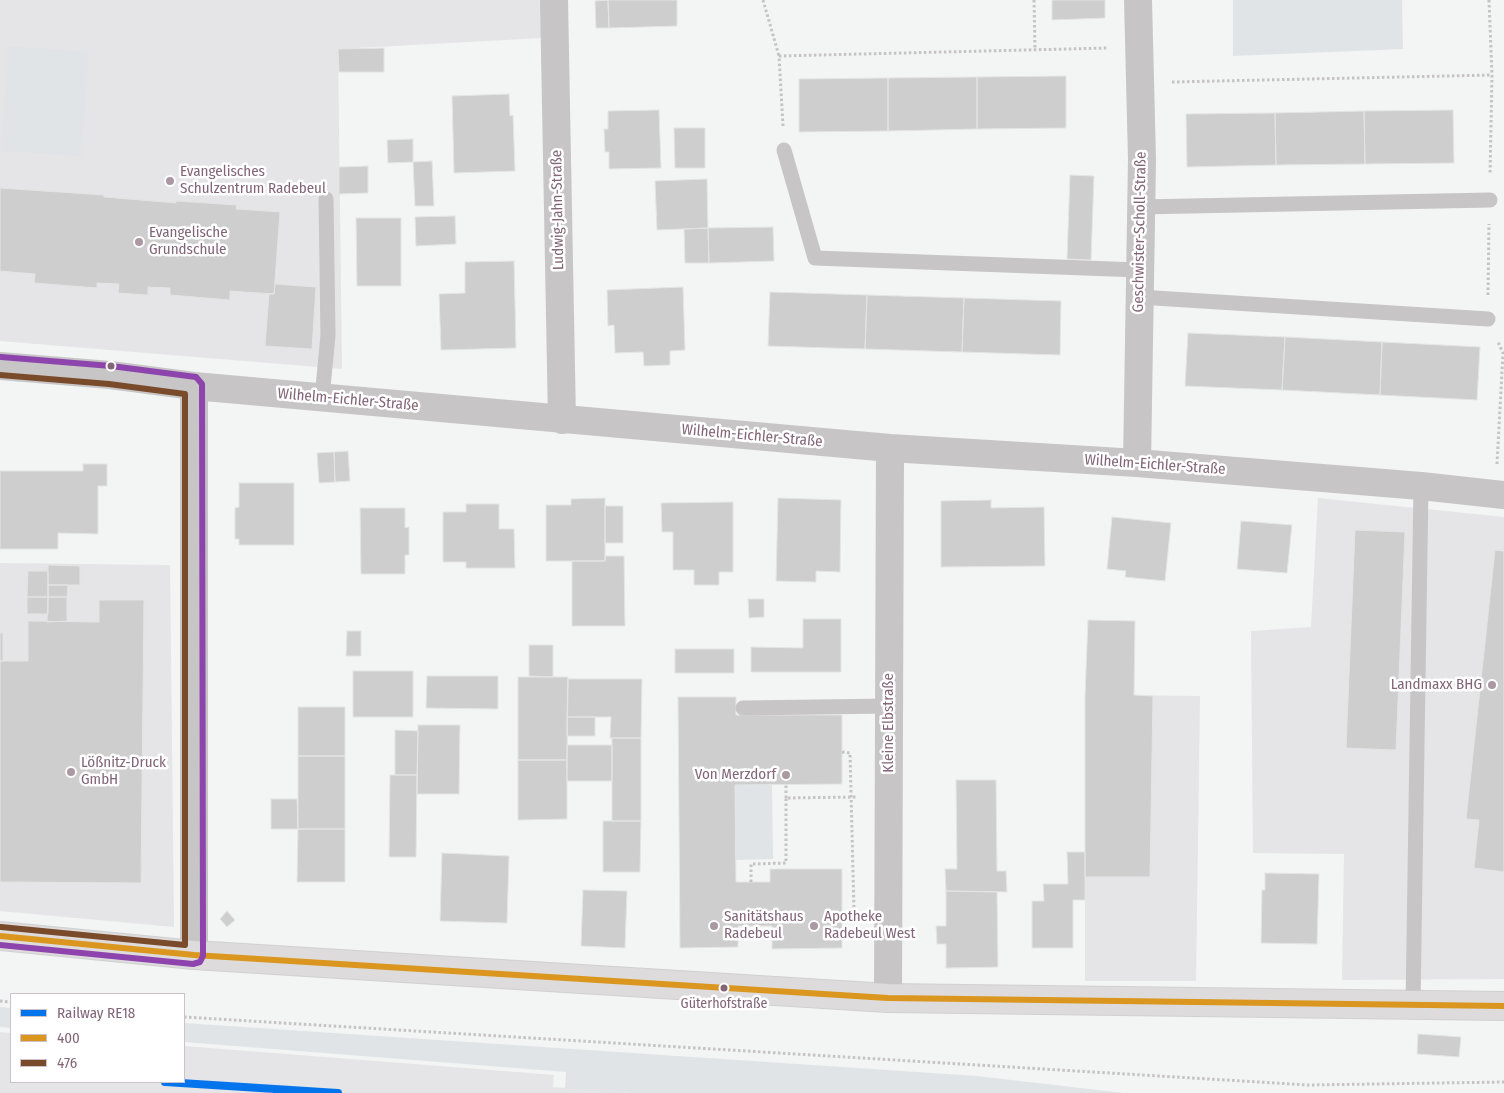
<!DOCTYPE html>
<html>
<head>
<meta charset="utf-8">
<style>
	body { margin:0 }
	#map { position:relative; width:1504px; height:1093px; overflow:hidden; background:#f3f4f4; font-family:"Fira Sans Condensed",sans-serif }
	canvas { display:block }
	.legend { position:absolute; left:10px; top:993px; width:175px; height:90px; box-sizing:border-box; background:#fff; border:1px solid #cdc2c9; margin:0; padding:6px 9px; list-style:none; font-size:15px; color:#826678 }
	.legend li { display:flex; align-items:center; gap:10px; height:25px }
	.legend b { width:25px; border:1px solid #cdc2c9 }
</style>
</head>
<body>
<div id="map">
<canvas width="1504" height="1093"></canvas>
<ul class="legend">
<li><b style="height:6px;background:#0474ec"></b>Railway RE18</li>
<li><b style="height:6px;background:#da961e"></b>400</li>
<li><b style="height:6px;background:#7a4b2a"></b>476</li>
</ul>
</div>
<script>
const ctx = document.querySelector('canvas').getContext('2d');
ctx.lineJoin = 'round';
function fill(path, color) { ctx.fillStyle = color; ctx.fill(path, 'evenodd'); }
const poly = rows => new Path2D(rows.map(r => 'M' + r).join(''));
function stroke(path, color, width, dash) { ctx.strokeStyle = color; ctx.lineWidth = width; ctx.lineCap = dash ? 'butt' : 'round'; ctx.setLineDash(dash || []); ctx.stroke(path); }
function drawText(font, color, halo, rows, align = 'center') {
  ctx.font = font + ' "Fira Sans Condensed",sans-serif'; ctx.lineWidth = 5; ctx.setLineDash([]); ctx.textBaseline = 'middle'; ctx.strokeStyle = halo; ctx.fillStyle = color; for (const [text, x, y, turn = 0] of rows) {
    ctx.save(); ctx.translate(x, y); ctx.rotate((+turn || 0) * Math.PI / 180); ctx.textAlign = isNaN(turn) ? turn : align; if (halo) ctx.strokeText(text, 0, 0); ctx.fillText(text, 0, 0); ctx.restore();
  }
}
const built = poly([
	[0,0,541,0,542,38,338,49,342,369,0,341],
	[1318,498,1504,517,1504,979,1342,980,1344,854,1253,853,1251,631,1311,627],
	[0,563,170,565,174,927,0,911],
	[1085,695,1200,696,1196,981,1085,981],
	[0,1032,11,1033,11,1082,184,1082,184,1046,554,1075,553,1087,632,1093,0,1093]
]);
const green = poly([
	[1233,0,1402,0,1403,49,1233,56],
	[8,46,89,52,81,156,1,151],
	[772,784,773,859,736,860,735,785],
	[0,1007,11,1008,11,1028,0,1027],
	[184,1023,977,1076,1124,1093,632,1093,565,1089,566,1072,184,1042]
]);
const building = poly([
	[599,0,677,0,677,26,609,28,608,0,599,0],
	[608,0,609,28,596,28,595,1,608,0],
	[1052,0,1105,0,1105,18,1052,20,1052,0],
	[384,48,384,72,339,72,338,49,384,48],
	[1066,76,1066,128,977,129,977,77,1066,76],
	[977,77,977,129,888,131,888,78,977,77],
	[888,78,888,131,799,132,799,79,888,78],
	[509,94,510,116,513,115,515,171,454,173,452,96,509,94],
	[659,110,661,168,609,169,609,152,605,152,604,129,608,129,608,111,659,110],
	[1453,110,1454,163,1365,164,1364,111,1453,110],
	[1364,111,1365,164,1276,165,1275,113,1364,111],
	[1275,113,1276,165,1187,167,1186,114,1275,113],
	[674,128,705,128,705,168,675,168,674,128],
	[413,139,413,162,388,163,387,140,413,139],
	[432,161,434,206,415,206,413,162,432,161],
	[368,166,368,193,339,194,339,167,368,166],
	[1070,175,1094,176,1091,260,1067,259,1070,175],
	[707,179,708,228,657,230,655,181,707,179],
	[0,188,104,195,104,197,176,203,176,201,237,205,236,209,280,212,274,294,230,291,230,300,170,295,170,288,148,287,148,295,118,293,119,284,97,283,97,288,34,283,35,274,0,271,0,188],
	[455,216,456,244,416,246,415,217,455,216],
	[356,218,401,218,401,286,357,286,356,218],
	[773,227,774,261,709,263,708,228,773,227],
	[708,228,709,263,685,263,684,229,708,228],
	[514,261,516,348,441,350,439,294,465,293,465,262,514,261],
	[275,284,316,287,312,349,265,346,269,294,274,294,275,284],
	[683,287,685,350,670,351,670,365,644,366,643,352,615,353,614,325,608,326,607,290,683,287],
	[770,292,867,295,865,349,768,346,770,292],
	[867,295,964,298,962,352,865,349,867,295],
	[964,298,1061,301,1060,355,962,352,964,298],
	[1188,333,1285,337,1282,390,1185,386,1188,333],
	[1285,337,1382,342,1380,395,1282,390,1285,337],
	[1382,342,1480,347,1477,400,1380,395,1382,342],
	[348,451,350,481,335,482,334,452,348,451],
	[334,452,335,482,319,483,317,453,334,452],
	[83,464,107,464,107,486,98,486,98,534,58,533,58,549,0,549,0,471,83,471,83,464],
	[239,483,294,483,294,545,239,545,239,539,235,539,235,508,239,507,239,483],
	[605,498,605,561,546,561,546,505,571,505,571,499,605,498],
	[778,498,841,500,840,572,816,571,816,582,776,581,778,498],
	[991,500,991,508,1044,507,1045,566,941,567,941,501,991,500],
	[733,502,733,572,719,572,719,585,694,585,694,570,673,570,673,532,662,532,661,503,733,502],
	[466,504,499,504,499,529,514,529,515,568,466,568,466,562,443,562,443,512,466,512,466,504],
	[605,506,623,506,623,543,605,543,605,506],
	[360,508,405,508,405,528,409,527,409,555,405,555,405,574,361,574,360,508],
	[1112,517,1171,523,1165,581,1125,577,1126,571,1107,569,1112,517],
	[1241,521,1292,525,1287,573,1237,569,1241,521],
	[1355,530,1405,532,1396,750,1346,748,1355,530],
	[1495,550,1504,551,1504,872,1474,868,1479,820,1466,819,1495,550],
	[606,556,624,556,625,626,572,626,572,561,605,561,606,556],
	[48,565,80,566,80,585,48,585,48,565],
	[28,571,48,571,48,597,27,597,28,571],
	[48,585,68,585,67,597,48,597,48,585],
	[27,597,48,597,48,614,27,614,27,597],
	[48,597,67,597,67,621,47,622,48,597],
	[748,599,764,599,764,617,749,618,748,599],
	[99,600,144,600,141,883,0,882,0,661,28,661,28,621,99,622,99,600],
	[803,619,841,619,841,672,751,672,751,647,803,648,803,619],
	[1088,620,1135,621,1134,695,1153,696,1150,877,1085,877,1085,695,1088,620],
	[347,631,361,631,361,656,346,656,347,631],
	[0,633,3,633,3,661,0,661,0,633],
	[529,645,553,645,553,677,529,676,529,645],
	[675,649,734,649,734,673,675,673,675,649],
	[353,671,413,671,413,717,353,717,353,671],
	[427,676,498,676,498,709,426,708,427,676],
	[518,677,568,677,567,760,518,760,518,677],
	[568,679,642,679,641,738,610,738,611,717,567,717,568,679],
	[678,697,736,697,736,715,842,715,842,784,735,785,736,882,770,882,770,869,842,869,842,948,772,949,772,926,738,926,738,947,680,948,678,697],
	[298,707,345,707,345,756,298,756,298,707],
	[567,717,595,717,595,736,567,736,567,717],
	[418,725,460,725,459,794,417,794,418,725],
	[395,730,418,731,417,775,395,775,395,730],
	[612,738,641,738,641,821,612,821,612,738],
	[567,745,612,745,612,781,567,781,567,745],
	[298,756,345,756,345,829,298,829,298,756],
	[518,760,567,760,567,819,518,820,518,760],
	[390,775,417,775,416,857,389,857,390,775],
	[956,780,996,780,997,871,1006,871,1007,892,946,891,945,869,957,869,956,780],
	[271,799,297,799,298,829,271,829,271,799],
	[603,821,641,821,640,872,603,872,603,821],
	[298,829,345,829,345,882,297,882,298,829],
	[1067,852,1085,852,1085,900,1073,900,1073,948,1032,948,1032,901,1044,901,1043,884,1068,884,1067,852],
	[442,853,509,856,507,923,440,921,442,853],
	[1265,873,1319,874,1317,944,1261,943,1262,890,1265,890,1265,873],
	[583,890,627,891,625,948,581,946,583,890],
	[946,891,997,892,998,967,946,968,946,944,937,944,936,926,946,926,946,891],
	[227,911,235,920,227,927,220,919,227,911],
	[1418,1034,1461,1037,1459,1057,1417,1054,1418,1034]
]);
const path = poly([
	[763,0,779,56],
	[1034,0,1035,49],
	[1489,0,1492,75,1490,175],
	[1172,82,1492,75],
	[783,126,779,56,1108,48],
	[1488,295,1489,224],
	[1497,464,1503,353,1498,342],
	[842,752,850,753,854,910,858,910],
	[786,798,786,784],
	[751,882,751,864,786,863,786,798,857,797],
	[0,1001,11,1002],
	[184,1017,1308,1085,1504,1082]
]);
const lane = poly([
	[784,150,815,258,1139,270],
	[1140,207,1490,200],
	[1139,297,1488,319],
	[322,398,328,335,326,199],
	[743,708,889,706],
	[1413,1005,1421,486]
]);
const street = poly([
	[554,0,562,420],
	[0,366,110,375,194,386,890,448,1137,463,1421,486,1504,495],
	[194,386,194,955],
	[1137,463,1142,159,1138,0],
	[888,998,890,448]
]);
const secondary = poly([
	[0,936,194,955,888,998,1504,1006]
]);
const bus1 = poly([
	[0,936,194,955,888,998,1504,1006]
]);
const bus2 = poly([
	[0,375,109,384,185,394,185,945,1,927]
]);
const bus3 = poly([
	[0,945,193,964,200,962,203,956,202,384,196,377,111,366,1,357]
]);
const rail1 = poly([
	[165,1082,338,1093]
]);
const markers = [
	[170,181,5,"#aa98a3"],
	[139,242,5,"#aa98a3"],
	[111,366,4.5,"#826678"],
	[1492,685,5,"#aa98a3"],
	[71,772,5,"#aa98a3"],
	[786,775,5,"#aa98a3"],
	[714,926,5,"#aa98a3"],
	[814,926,5,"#aa98a3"],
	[724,988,4.5,"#826678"]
];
const busNames = [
	["Güterhofstraße",724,1004]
];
const poiNames = [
	["Evangelisches",180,172],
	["Schulzentrum Radebeul",180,189],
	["Evangelische",149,233],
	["Grundschule",149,250],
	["Landmaxx BHG",1482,685,"right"],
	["Lößnitz-Druck",81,763],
	["GmbH",81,780],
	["Von Merzdorf",776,775,"right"],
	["Sanitätshaus",724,917],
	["Radebeul",724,934],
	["Apotheke",824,917],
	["Radebeul West",824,934]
];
const streetNames = [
	["Ludwig-Jahn-Straße",558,210,-91],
	["Geschwister-Scholl-Straße",1140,232,-89],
	["Wilhelm-Eichler-Straße",348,400,5],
	["Wilhelm-Eichler-Straße",752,436,5],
	["Wilhelm-Eichler-Straße",1155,465,4],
	["Kleine Elbstraße",889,723,-90]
];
fill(built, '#e5e4e6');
fill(green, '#e1e4e7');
fill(building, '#cfcecf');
stroke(building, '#e3e4e4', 1);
stroke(secondary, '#d1d0d1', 30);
stroke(path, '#c5c3c4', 3, [2.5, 2.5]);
stroke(lane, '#c7c5c6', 15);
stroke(street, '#c7c5c6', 28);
stroke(secondary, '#dddbdc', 28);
stroke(bus1, '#da961e', 6);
stroke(bus2, '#7a4b2a', 6);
stroke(bus3, '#8e44ad', 6);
stroke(rail1, '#0474ec', 8);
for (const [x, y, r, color] of markers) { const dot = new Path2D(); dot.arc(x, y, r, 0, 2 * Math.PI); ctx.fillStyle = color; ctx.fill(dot); stroke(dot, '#fff', 2); }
drawText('14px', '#826678', '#fff', busNames);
drawText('15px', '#826678', '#fff', poiNames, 'left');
drawText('15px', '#826678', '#fff', streetNames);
</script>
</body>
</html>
